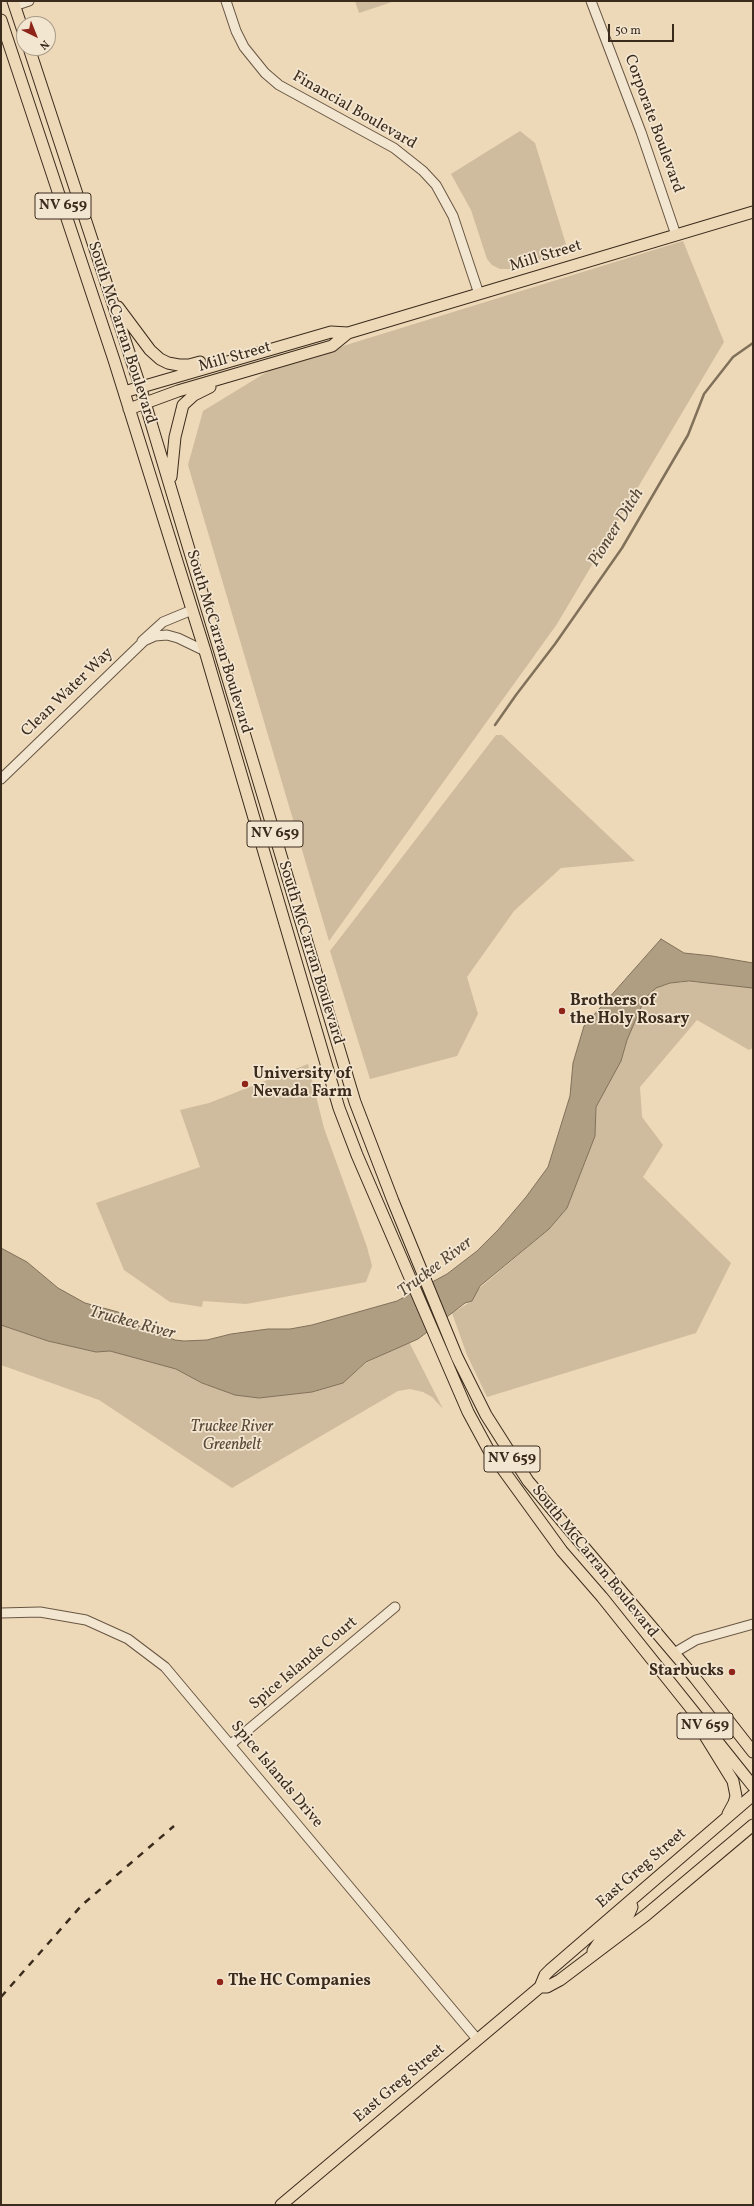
<!DOCTYPE html>
<html>
<head>
<meta charset="utf-8">
<style>
	body { margin:0 }
	#map { position:relative; width:754px; height:2206px; overflow:hidden; background:#edd9b8; font-family:Vollkorn,serif }
	canvas { display:block }
	.frame { position:absolute; inset:0; border:2px solid #3b2b1c; pointer-events:none }
	.north { position:absolute; left:16px; top:16px; width:40px; height:40px; box-sizing:border-box; background:#f3e6d1; border:1px solid #a99b89; border-radius:50%; rotate:137deg; font-size:11px; font-weight:700; line-height:16px; text-align:center; color:#3b2b1c }
	.north::after { content:''; display:block; margin:auto; width:14px; height:18px; background:#8f2418; clip-path:polygon(50% 0,100% 100%,50% 72%,0 100%) }
	.scale { position:absolute; left:608px; top:24px; width:66px; height:18px; box-sizing:border-box; border:2px solid #3b2b1c; border-top:0; padding-left:5px; font-size:12px; line-height:14px; white-space:nowrap; color:#3b2b1c; -webkit-text-stroke:3px #f3e6d1; paint-order:stroke }
</style>
</head>
<body>
<div id="map">
<canvas width="754" height="2206"></canvas>
<div class="frame"></div>
<div class="north">N</div>
<div class="scale">50 m</div>
</div>
<script>
const ctx = document.querySelector('canvas').getContext('2d');
ctx.lineJoin = 'round';
function fill(path, color) { ctx.fillStyle = color; ctx.fill(path, 'evenodd'); }
const poly = rows => new Path2D(rows.map(r => 'M' + r).join(''));
function stroke(path, color, width, dash) { ctx.strokeStyle = color; ctx.lineWidth = width; ctx.lineCap = dash ? 'butt' : 'round'; ctx.setLineDash(dash || []); ctx.stroke(path); }
function drawText(font, color, halo, rows, align = 'center') {
  ctx.font = font + ' Vollkorn,serif'; ctx.lineWidth = 3.5; ctx.setLineDash([]); ctx.textBaseline = 'middle'; ctx.strokeStyle = halo; ctx.fillStyle = color; for (const [text, x, y, turn = 0] of rows) {
    ctx.save(); ctx.translate(x, y); ctx.rotate((+turn || 0) * Math.PI / 180); ctx.textAlign = isNaN(turn) ? turn : align; if (halo) ctx.strokeText(text, 0, 0); ctx.fillText(text, 0, 0); ctx.restore();
  }
}
const green = poly([
	[355,1,395,1,359,13],
	[520,131,535,143,568,251,509,269,500,269,492,265,487,259,471,210,451,174],
	[683,241,724,342,557,624,329,941,188,465,203,411,275,367],
	[496,735,502,735,635,861,561,868,514,911,467,977,478,1014,457,1056,370,1079,330,951],
	[686,982,753,985,753,1048,749,1050,697,1020,640,1087,642,1117,663,1145,643,1177,731,1263,696,1333,487,1397,467,1355,452,1313,472,1301,475,1292,549,1229,567,1208,595,1136,596,1107,621,1061,627,1040,645,998,656,988,670,983],
	[308,1064,324,1128,367,1247,372,1266,366,1282,246,1304,203,1301,202,1307,170,1302,124,1270,96,1203,200,1167,180,1110,209,1103],
	[1,1325,48,1341,96,1352,110,1351,176,1369,202,1383,235,1395,259,1398,312,1392,343,1383,366,1363,409,1342,443,1409,432,1397,423,1392,410,1389,398,1391,232,1488,99,1400,1,1365]
]);
const water = poly([
	[661,939,684,953,712,956,753,963,753,988,689,981,670,983,656,988,645,998,627,1040,621,1061,596,1107,595,1136,567,1208,549,1229,480,1286,472,1301,465,1303,418,1339,366,1362,343,1383,312,1392,259,1398,235,1395,202,1383,176,1369,110,1351,96,1352,48,1341,1,1325,1,1248,27,1262,58,1288,85,1303,118,1312,142,1328,175,1340,184,1341,207,1340,231,1334,268,1329,290,1329,312,1325,397,1301,447,1274,477,1251,498,1230,526,1197,548,1167,570,1096,573,1063,584,1026,661,939]
]);
const stream = poly([
	[495,725,516,695,555,644,622,548,688,435,704,394,733,357,753,343]
]);
const minor = poly([
	[226,1,236,31,244,47,265,73,279,85,394,148,423,171,436,185,453,216,479,294],
	[591,1,641,132,676,235],
	[14,6,29,1],
	[142,641,163,622,192,610],
	[1,779,144,641,155,636,167,635,178,638,205,651],
	[1,1613,40,1612,86,1620,128,1639,165,1667,477,2039],
	[674,1653,696,1640,753,1624],
	[231,1744,395,1607]
]);
const major = poly([
	[13,1,24,34],
	[1,20,114,360,205,651,339,1108,357,1155,468,1412,488,1449,562,1551,602,1597,753,1786],
	[29,48,140,386,355,1102,393,1201,457,1357,486,1415,528,1481,695,1678,753,1752],
	[118,307,150,350,160,359,168,363,179,365,189,365,200,362],
	[124,392,331,332,348,333,753,212],
	[129,409,178,391,332,346,348,333],
	[171,477,175,437,183,405,194,395,210,387],
	[704,1734,733,1781,736,1796,734,1803,728,1814],
	[593,1951,602,1938,629,1914,632,1907,630,1901],
	[540,1987,547,1987,560,1980,646,1915,753,1825],
	[281,2205,540,1987,545,1975,550,1970,753,1795]
]);
const rail = poly([
	[1,1997,82,1905,174,1826]
]);
const markers = [
	[562,1011,4,"#8f2418"],
	[245,1084,4,"#8f2418"],
	[732,1672,4,"#8f2418"],
	[220,1982,4,"#8f2418"]
];
const shields = [
	[63,206,56],
	[275,834,56],
	[512,1459,56],
	[705,1726,56]
];
const shieldNames = [
	["NV 659",63,206],
	["NV 659",275,834],
	["NV 659",512,1459],
	["NV 659",705,1726]
];
const streetNames = [
	["Financial Boulevard",354,111,30],
	["Corporate Boulevard",653,124,70],
	["Mill Street",546,257,-17],
	["South McCarran Boulevard",121,333,72],
	["Mill Street",235,358,-16],
	["South McCarran Boulevard",218,642,73],
	["Clean Water Way",68,693,-44],
	["South McCarran Boulevard",310,953,73],
	["South McCarran Boulevard",594,1562,51],
	["Spice Islands Court",304,1664,-40],
	["Spice Islands Drive",276,1775,50],
	["East Greg Street",642,1869,-41],
	["East Greg Street",400,2084,-40]
];
const poiNames = [
	["Brothers of",570,1002],
	["the Holy Rosary",570,1020],
	["University of",253,1075],
	["Nevada Farm",253,1093],
	["Starbucks",724,1672,"right"],
	["The HC Companies",228,1982]
];
const parkNames = [
	["Truckee River",232,1428],
	["Greenbelt",232,1446]
];
const waterNames = [
	["Pioneer Ditch",617,528,-58],
	["Truckee River",436,1268,-37],
	["Truckee River",132,1324,15]
];
fill(green, '#cfbb9d');
fill(water, '#b09e83');
stroke(water, '#81705a', 1);
stroke(stream, '#81705a', 2.5);
stroke(minor, '#685643', 11);
stroke(major, '#3b2b1c', 13);
stroke(minor, '#f3e6d1', 9);
stroke(major, '#edd9b8', 11);
stroke(rail, '#3b2b1c', 2.5, [7, 7]);
for (const [x, y, r, color] of markers) { const dot = new Path2D(); dot.arc(x, y, r, 0, 2 * Math.PI); ctx.fillStyle = color; ctx.fill(dot); stroke(dot, '#f3e6d1', 1.5); }
for (const [x, y, w] of shields) { const box = new Path2D(); box.roundRect(x - w / 2, y - 13, w, 26, 3); ctx.fillStyle = '#f3e6d1'; ctx.fill(box); stroke(box, '#3b2b1c', 1); }
drawText('bold 15px', '#3b2b1c', null, shieldNames);
drawText('16px', '#3b2b1c', '#f3e6d1', streetNames);
drawText('bold 16px', '#3b2b1c', '#f3e6d1', poiNames, 'left');
drawText('italic 16px', '#594836', '#f3e6d1', parkNames);
drawText('italic 17px', '#584836', '#f3e6d1', waterNames);
</script>
</body>
</html>
